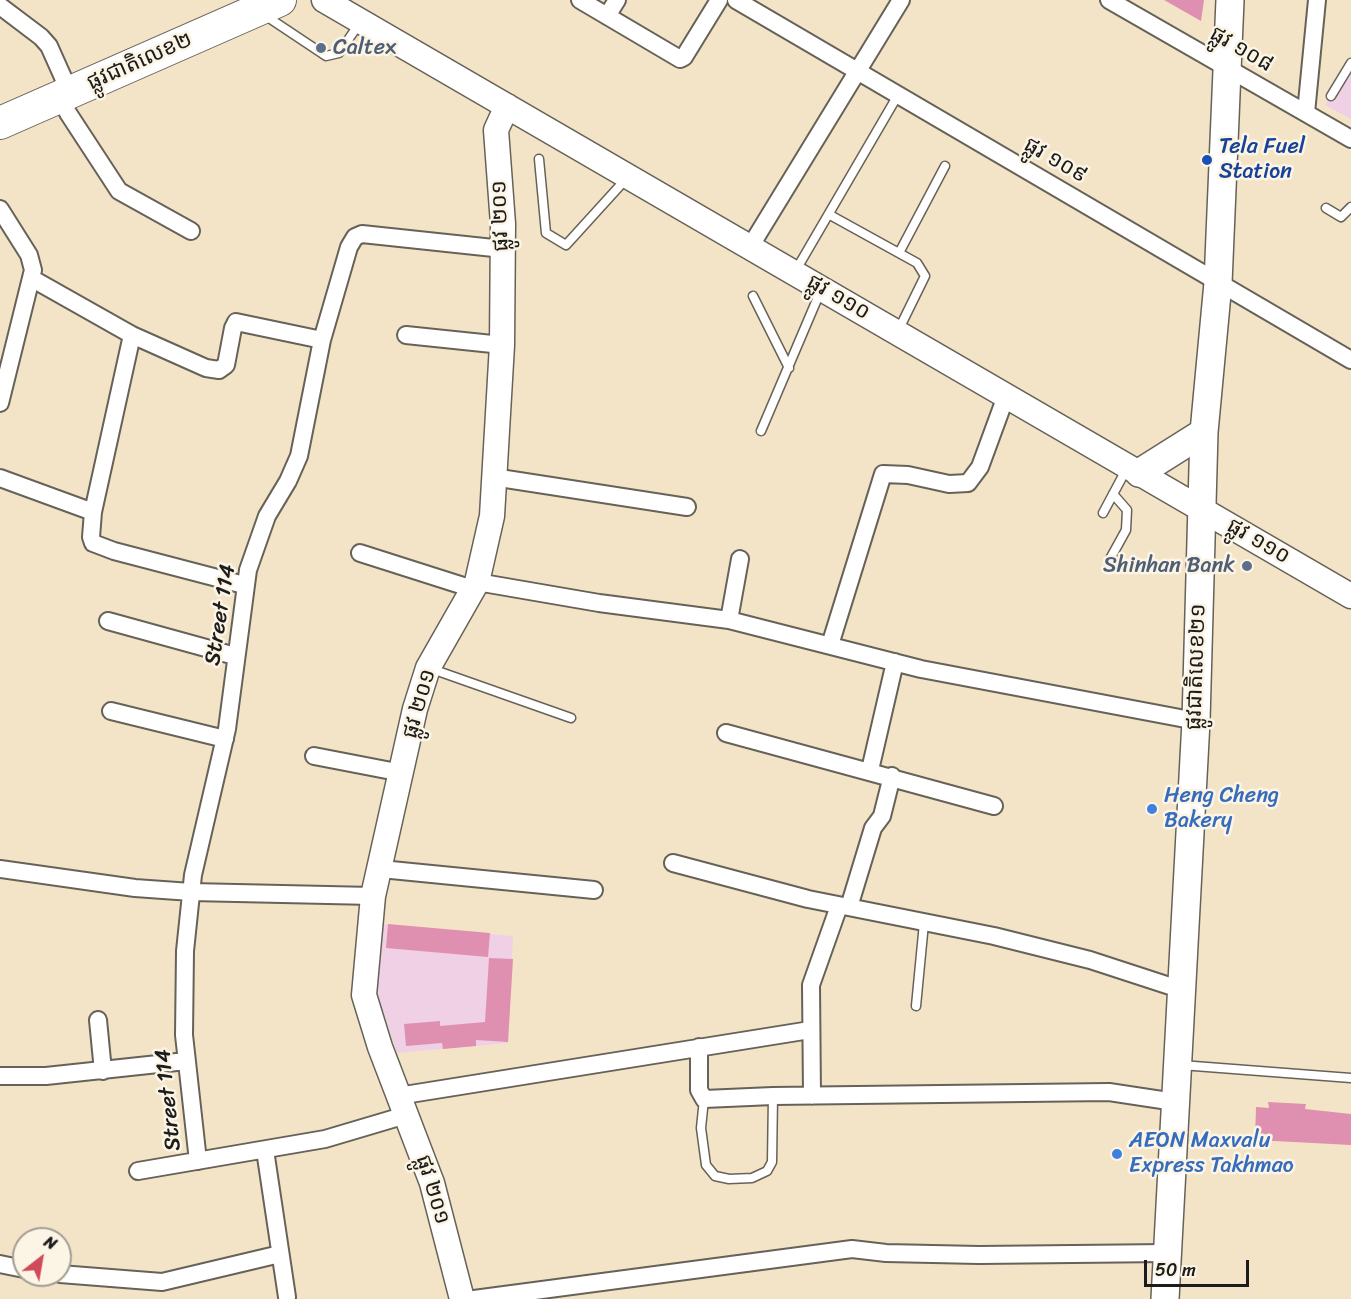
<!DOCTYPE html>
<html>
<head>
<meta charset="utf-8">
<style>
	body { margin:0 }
	#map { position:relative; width:1351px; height:1299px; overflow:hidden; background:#f3e4c8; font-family:Sriracha,sans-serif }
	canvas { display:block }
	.north { position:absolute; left:12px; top:1227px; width:60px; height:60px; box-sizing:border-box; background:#fcf5e5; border:2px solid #a29e95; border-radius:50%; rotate:31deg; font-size:16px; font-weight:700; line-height:24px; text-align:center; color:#1c1c1c }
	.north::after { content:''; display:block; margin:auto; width:21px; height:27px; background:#d1495b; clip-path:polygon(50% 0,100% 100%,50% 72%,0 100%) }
	.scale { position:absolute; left:1144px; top:1260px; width:105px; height:27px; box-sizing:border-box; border:3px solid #1c1c1c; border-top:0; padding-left:8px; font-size:18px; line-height:21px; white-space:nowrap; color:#1c1c1c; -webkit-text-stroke:4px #fcf5e5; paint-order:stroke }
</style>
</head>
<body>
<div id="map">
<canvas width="1351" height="1299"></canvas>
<div class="north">N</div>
<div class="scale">50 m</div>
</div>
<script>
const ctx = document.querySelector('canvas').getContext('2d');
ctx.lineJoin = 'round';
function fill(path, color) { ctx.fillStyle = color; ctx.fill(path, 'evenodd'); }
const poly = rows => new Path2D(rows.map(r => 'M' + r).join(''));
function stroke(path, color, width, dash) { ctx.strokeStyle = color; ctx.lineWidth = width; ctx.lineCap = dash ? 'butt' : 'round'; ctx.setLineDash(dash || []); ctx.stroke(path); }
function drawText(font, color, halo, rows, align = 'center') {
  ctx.font = font + ' Sriracha,"Noto Sans Khmer",sans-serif'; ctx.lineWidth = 5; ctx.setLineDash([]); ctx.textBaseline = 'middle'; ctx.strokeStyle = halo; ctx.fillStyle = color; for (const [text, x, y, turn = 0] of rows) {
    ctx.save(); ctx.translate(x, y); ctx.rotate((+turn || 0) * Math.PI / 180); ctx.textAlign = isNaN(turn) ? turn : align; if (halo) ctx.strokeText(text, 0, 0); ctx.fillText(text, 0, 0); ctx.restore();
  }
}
const built = poly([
	[1351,58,1351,119,1325,105],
	[384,924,513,936,508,1043,397,1053,377,995]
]);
const building = poly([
	[1164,0,1204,0,1201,21],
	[388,924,490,933,488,957,386,948],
	[489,958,513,959,508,1042,476,1040,476,1046,443,1049,442,1043,406,1046,404,1024,440,1021,440,1026,485,1022],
	[1268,1102,1306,1104,1305,1109,1351,1114,1351,1145,1255,1140,1256,1107,1269,1108]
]);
const lane = poly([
	[263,14,326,56,339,53,359,24],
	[1331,96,1351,63],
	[539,159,546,233,566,245,626,179],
	[1326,208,1341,217,1351,207],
	[830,215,917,263,925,276,898,331],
	[899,253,945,166],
	[796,270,898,95],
	[753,296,789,368],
	[761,431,821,290],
	[1103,513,1127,468],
	[1110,559,1126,530,1127,510,1113,494],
	[429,668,571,718],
	[916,1006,924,923],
	[1181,1065,1351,1078],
	[704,1099,701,1128,706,1165,715,1176,729,1179,752,1178,767,1171,772,1162,773,1096]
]);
const street = poly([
	[580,0,680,59,684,57,719,0],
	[736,0,1351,360],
	[1109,0,1351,139],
	[0,6,41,37,49,46,70,93],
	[607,16,617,0],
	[61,97,68,113,119,191,191,231],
	[1306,113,1317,0],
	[0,209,29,255,33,270,0,403],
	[750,247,901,0],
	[31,278,132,335,206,368,219,370,226,365,233,328,236,322,322,340],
	[132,335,93,512,91,537,93,543,114,551,244,585],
	[406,335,502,345],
	[493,477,687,507],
	[0,478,93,512],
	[360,553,473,589],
	[477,582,599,603,729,620,921,669,1196,721],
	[729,620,740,559],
	[108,621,235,656],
	[830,645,883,474,908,475,949,484,968,483,980,467,1006,396],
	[111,711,225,739],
	[726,733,994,806],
	[314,756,402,773],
	[870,770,895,662],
	[673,863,808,899,994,936,1090,960,1182,990],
	[0,869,135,888,191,892,373,896],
	[381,869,594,890],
	[849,907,873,828,882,816,892,776],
	[98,1020,103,1071],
	[699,1047,699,1090,704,1099,773,1096,1109,1092,1175,1102],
	[0,1076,46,1076,186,1061],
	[398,1096,810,1030],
	[812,1096,811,985,839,906],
	[265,1150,287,1297],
	[198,1161,184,1035,185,951,193,875,227,729,248,570,267,516,288,481,299,456,322,340,349,247,355,237,362,234,503,249],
	[138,1171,325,1139,406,1115],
	[0,1264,24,1269],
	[60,1274,162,1282,280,1254],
	[474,1299,852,1249,886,1253,979,1255,1167,1253]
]);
const secondary = poly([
	[324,0,1351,596],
	[462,1299,432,1183,380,1047,364,995,373,896,415,709,428,668,477,582,492,516,502,345,503,224,496,130,507,106]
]);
const primary = poly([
	[1139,473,1204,432],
	[1165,1299,1196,721,1204,432,1218,283,1230,0]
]);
const highway = poly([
	[0,123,280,0]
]);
const markers = [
	[321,48,6,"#5c6f8a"],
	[1207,160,6,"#1a4fb4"],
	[1247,566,6,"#5c6f8a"],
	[1152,809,6,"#3f7fe0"],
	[1117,1154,6,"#3f7fe0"]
];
const serviceNames = [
	["Caltex",333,48],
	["Shinhan Bank",1235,566,"right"]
];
const streetNames = [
	["ផ្លូវ ១០៨",1241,50,30],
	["ផ្លូវជាតិលេខ២",140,62,-24],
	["ផ្លូវ ១០៩",1055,161,30],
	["ផ្លូវ ២០១",501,216,-92],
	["ផ្លូវ ១១០",838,298,30],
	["ផ្លូវ ១១០",1258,542,30],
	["Street 114",221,615,-81],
	["ផ្លូវជាតិលេខ២១",1197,667,-88],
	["ផ្លូវ ២០១",420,704,-74],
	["Street 114",169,1100,-96],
	["ផ្លូវ ២០១",432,1190,73]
];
const transitNames = [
	["Tela Fuel",1219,147],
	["Station",1219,172]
];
const shopNames = [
	["Heng Cheng",1164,796],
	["Bakery",1164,821],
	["AEON Maxvalu",1129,1141],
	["Express Takhmao",1129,1166]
];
fill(built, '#efd0e5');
fill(building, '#df90b0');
stroke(lane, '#676258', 11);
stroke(street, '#676258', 20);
stroke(secondary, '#676258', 27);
stroke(primary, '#676258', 30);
stroke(highway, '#676258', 34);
stroke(lane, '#fff', 8);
stroke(street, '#fff', 16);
stroke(secondary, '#fff', 24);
stroke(primary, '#fff', 27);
stroke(highway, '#fff', 32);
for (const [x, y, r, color] of markers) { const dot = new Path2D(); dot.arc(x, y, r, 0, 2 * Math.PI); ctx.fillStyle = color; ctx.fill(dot); stroke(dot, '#fcf5e5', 2); }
drawText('22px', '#4e5e75', '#fcf5e5', serviceNames, 'left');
drawText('22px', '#1c1c1c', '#fcf5e5', streetNames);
drawText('22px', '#164399', '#fcf5e5', transitNames, 'left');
drawText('22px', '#366cbe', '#fcf5e5', shopNames, 'left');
</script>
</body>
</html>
